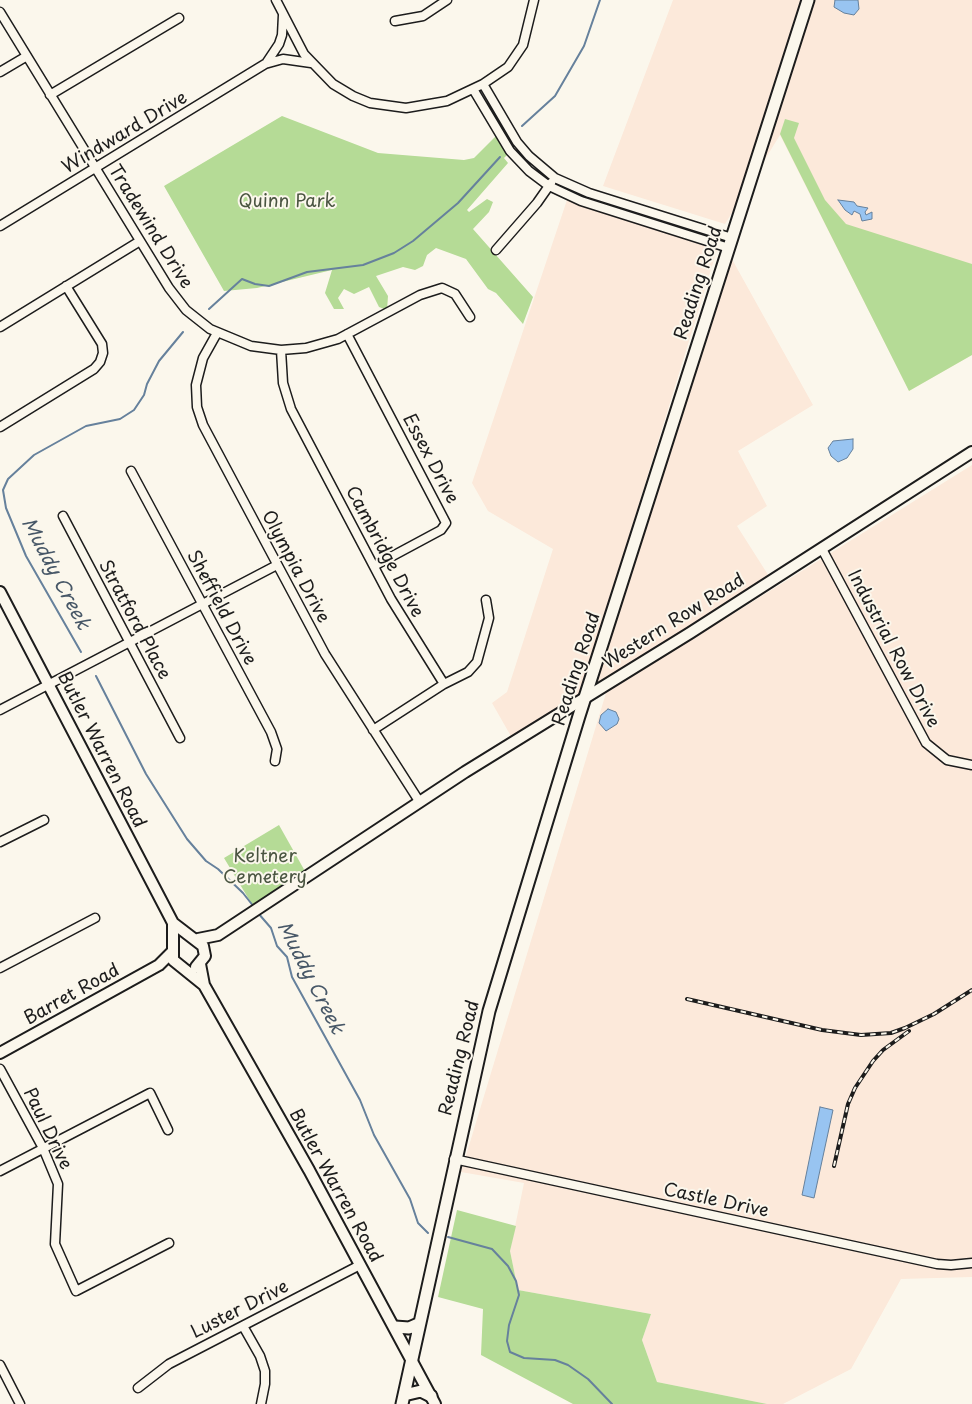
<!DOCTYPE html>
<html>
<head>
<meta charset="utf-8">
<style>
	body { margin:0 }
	canvas { display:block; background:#fbf7ec }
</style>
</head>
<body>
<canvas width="972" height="1404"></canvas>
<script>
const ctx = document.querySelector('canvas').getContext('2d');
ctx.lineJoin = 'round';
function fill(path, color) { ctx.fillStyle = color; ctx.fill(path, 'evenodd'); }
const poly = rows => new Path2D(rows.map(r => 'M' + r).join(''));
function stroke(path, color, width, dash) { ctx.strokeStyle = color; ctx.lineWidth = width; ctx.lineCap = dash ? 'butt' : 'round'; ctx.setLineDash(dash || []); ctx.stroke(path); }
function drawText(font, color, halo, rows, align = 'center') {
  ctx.font = font + ' "Playpen Sans",sans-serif'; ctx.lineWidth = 4; ctx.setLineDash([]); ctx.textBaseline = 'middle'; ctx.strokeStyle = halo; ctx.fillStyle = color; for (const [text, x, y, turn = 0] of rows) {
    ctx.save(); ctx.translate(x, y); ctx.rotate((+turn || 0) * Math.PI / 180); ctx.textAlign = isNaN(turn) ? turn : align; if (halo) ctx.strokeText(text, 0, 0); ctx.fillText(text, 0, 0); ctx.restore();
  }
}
const built = poly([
	[673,0,972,0,972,355,909,391,780,135,725,224,603,186],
	[567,200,717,250,581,692,512,738,492,703,507,692,553,549,488,511,472,483],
	[728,252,813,405,738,451,767,506,737,526,772,581,587,696],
	[972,465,972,1277,901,1279,851,1369,783,1404,767,1404,657,1382,642,1340,651,1314,518,1290,510,1251,524,1183,461,1172,606,693]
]);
const green = poly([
	[282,116,378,153,464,160,474,158,496,136,508,154,504,158,508,163,467,210,469,212,487,199,493,202,489,212,473,229,533,297,523,324,496,293,488,289,466,259,436,248,427,255,423,266,415,270,403,267,376,276,388,296,387,310,379,307,369,287,354,294,344,289,338,298,344,309,334,309,325,293,332,270,257,288,224,291,164,186],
	[785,119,799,123,794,138,825,200,846,224,972,264,972,355,909,391,780,134],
	[279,825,306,873,256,911,224,858],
	[457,1210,516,1226,510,1251,518,1290,651,1314,642,1340,657,1382,767,1404,573,1404,481,1355,483,1309,438,1297]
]);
const water = poly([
	[835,0,858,0,859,9,854,15,844,13,834,7,835,0],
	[838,200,854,202,857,206,868,208,865,212,866,215,872,212,872,219,862,221,860,214,854,211,852,215,845,210,838,200],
	[853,439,853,449,847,458,838,462,831,456,828,448,833,441,853,439],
	[608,709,616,712,619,719,617,724,606,731,599,723,601,715,608,709],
	[820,1107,833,1110,814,1198,802,1195,820,1107]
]);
const stream = poly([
	[522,126,555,96,584,46,600,0],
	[209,309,242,279,255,284,269,286,307,272,363,265,394,253,413,241,458,203,500,157],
	[81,652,26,556,6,508,3,490,8,479,34,455,86,426,120,419,134,410,144,395,147,384,159,361,183,332],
	[96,676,146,774,187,839,206,861,218,869,243,893,254,907],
	[258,913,271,928,277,946,287,957,292,977,360,1100,374,1135,410,1199,418,1223,428,1233],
	[448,1237,492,1249,508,1266,516,1281,519,1295,509,1325,507,1341,510,1352,524,1358,555,1360,568,1365,588,1379,612,1404]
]);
const street = poly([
	[276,0,304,54,333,84,353,96,370,103,406,108,447,101,483,84,508,67,523,45,534,0],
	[0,12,169,288,186,310,210,329,251,346,281,350,306,348,338,339,420,295,442,288,455,294,470,317],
	[395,21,423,16,447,0],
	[267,62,279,44,282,35,283,15],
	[0,72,27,56],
	[483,84,517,142,529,156,555,178,589,193,732,238],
	[473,89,510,151,529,171,549,186,581,201,729,248],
	[50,95,179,18],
	[0,226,265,64,283,59,311,63],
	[496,250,537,203,551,183],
	[0,327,140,241],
	[217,333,203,358,196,385,197,407,203,425,325,654,419,801],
	[347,334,446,523,441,530,374,566],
	[281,350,283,383,291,409,391,599,444,684,373,730],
	[0,427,94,369,100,362,103,353,102,344,66,286],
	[131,471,271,732,277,749,275,761],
	[63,516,180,738],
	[822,549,926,743,947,760,972,765],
	[444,684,468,672,477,662,489,618,486,600],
	[0,710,277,565],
	[0,842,44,820],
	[0,968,95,918],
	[0,1069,43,1148,58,1184,55,1244,76,1291,169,1243],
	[454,1159,937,1264,951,1265,972,1263],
	[0,1171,150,1093,168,1130],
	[243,1326,260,1356,265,1371,265,1384,261,1404],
	[0,1365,20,1404],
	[138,1388,169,1364,360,1265]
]);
const secondary = poly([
	[0,592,173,923,173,960,204,985],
	[173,923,203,946,205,956,196,967],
	[198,939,218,935,465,772,690,633,972,452],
	[200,964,204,985,309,1170,435,1404],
	[0,1053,159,965,172,952]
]);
const primary = poly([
	[395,1327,409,1328,418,1324],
	[404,1395,421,1391,431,1396],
	[402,1404,489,1011,579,716,808,0]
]);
const rail = poly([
	[687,999,822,1030,861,1035,891,1033,905,1028,934,1014,972,990],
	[834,1166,848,1104,855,1088,873,1061,883,1050,909,1031]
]);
const streetNames = [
	["Windward Drive",125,133,-31],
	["Tradewind Drive",150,227,58],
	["Reading Road",699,283,-72],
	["Essex Drive",430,459,62],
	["Cambridge Drive",384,552,62],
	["Olympia Drive",295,567,62],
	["Sheffield Drive",221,608,62],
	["Stratford Place",134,620,62],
	["Western Row Road",674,622,-32],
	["Industrial Row Drive",893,649,62],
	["Reading Road",577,669,-72],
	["Butler Warren Road",101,750,63],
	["Barret Road",72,995,-29],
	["Reading Road",460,1058,-76],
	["Paul Drive",47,1129,64],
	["Butler Warren Road",335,1186,61],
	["Castle Drive",716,1201,12],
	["Luster Drive",240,1310,-27]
];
const parkNames = [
	["Quinn Park",287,202],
	["Keltner",265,857],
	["Cemetery",265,878]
];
const waterNames = [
	["Muddy Creek",55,574,62],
	["Muddy Creek",310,978,63]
];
fill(built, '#fce9da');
fill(green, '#b5db96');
fill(water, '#98c4f1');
stroke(water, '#66819c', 1);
stroke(stream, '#66819c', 2);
stroke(street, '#1c1c1c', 11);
stroke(secondary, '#1c1c1c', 14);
stroke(primary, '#1c1c1c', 15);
stroke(street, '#fbf7ec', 8);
stroke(secondary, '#fbf7ec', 10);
stroke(primary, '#fbf7ec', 11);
stroke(rail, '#1c1c1c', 4);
stroke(rail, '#fbf7ec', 2, [5.5]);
drawText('18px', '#1c1c1c', '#fbf7ec', streetNames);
drawText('18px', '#4a5541', '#fbf7ec', parkNames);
drawText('italic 19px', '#475767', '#fbf7ec', waterNames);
</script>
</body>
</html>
